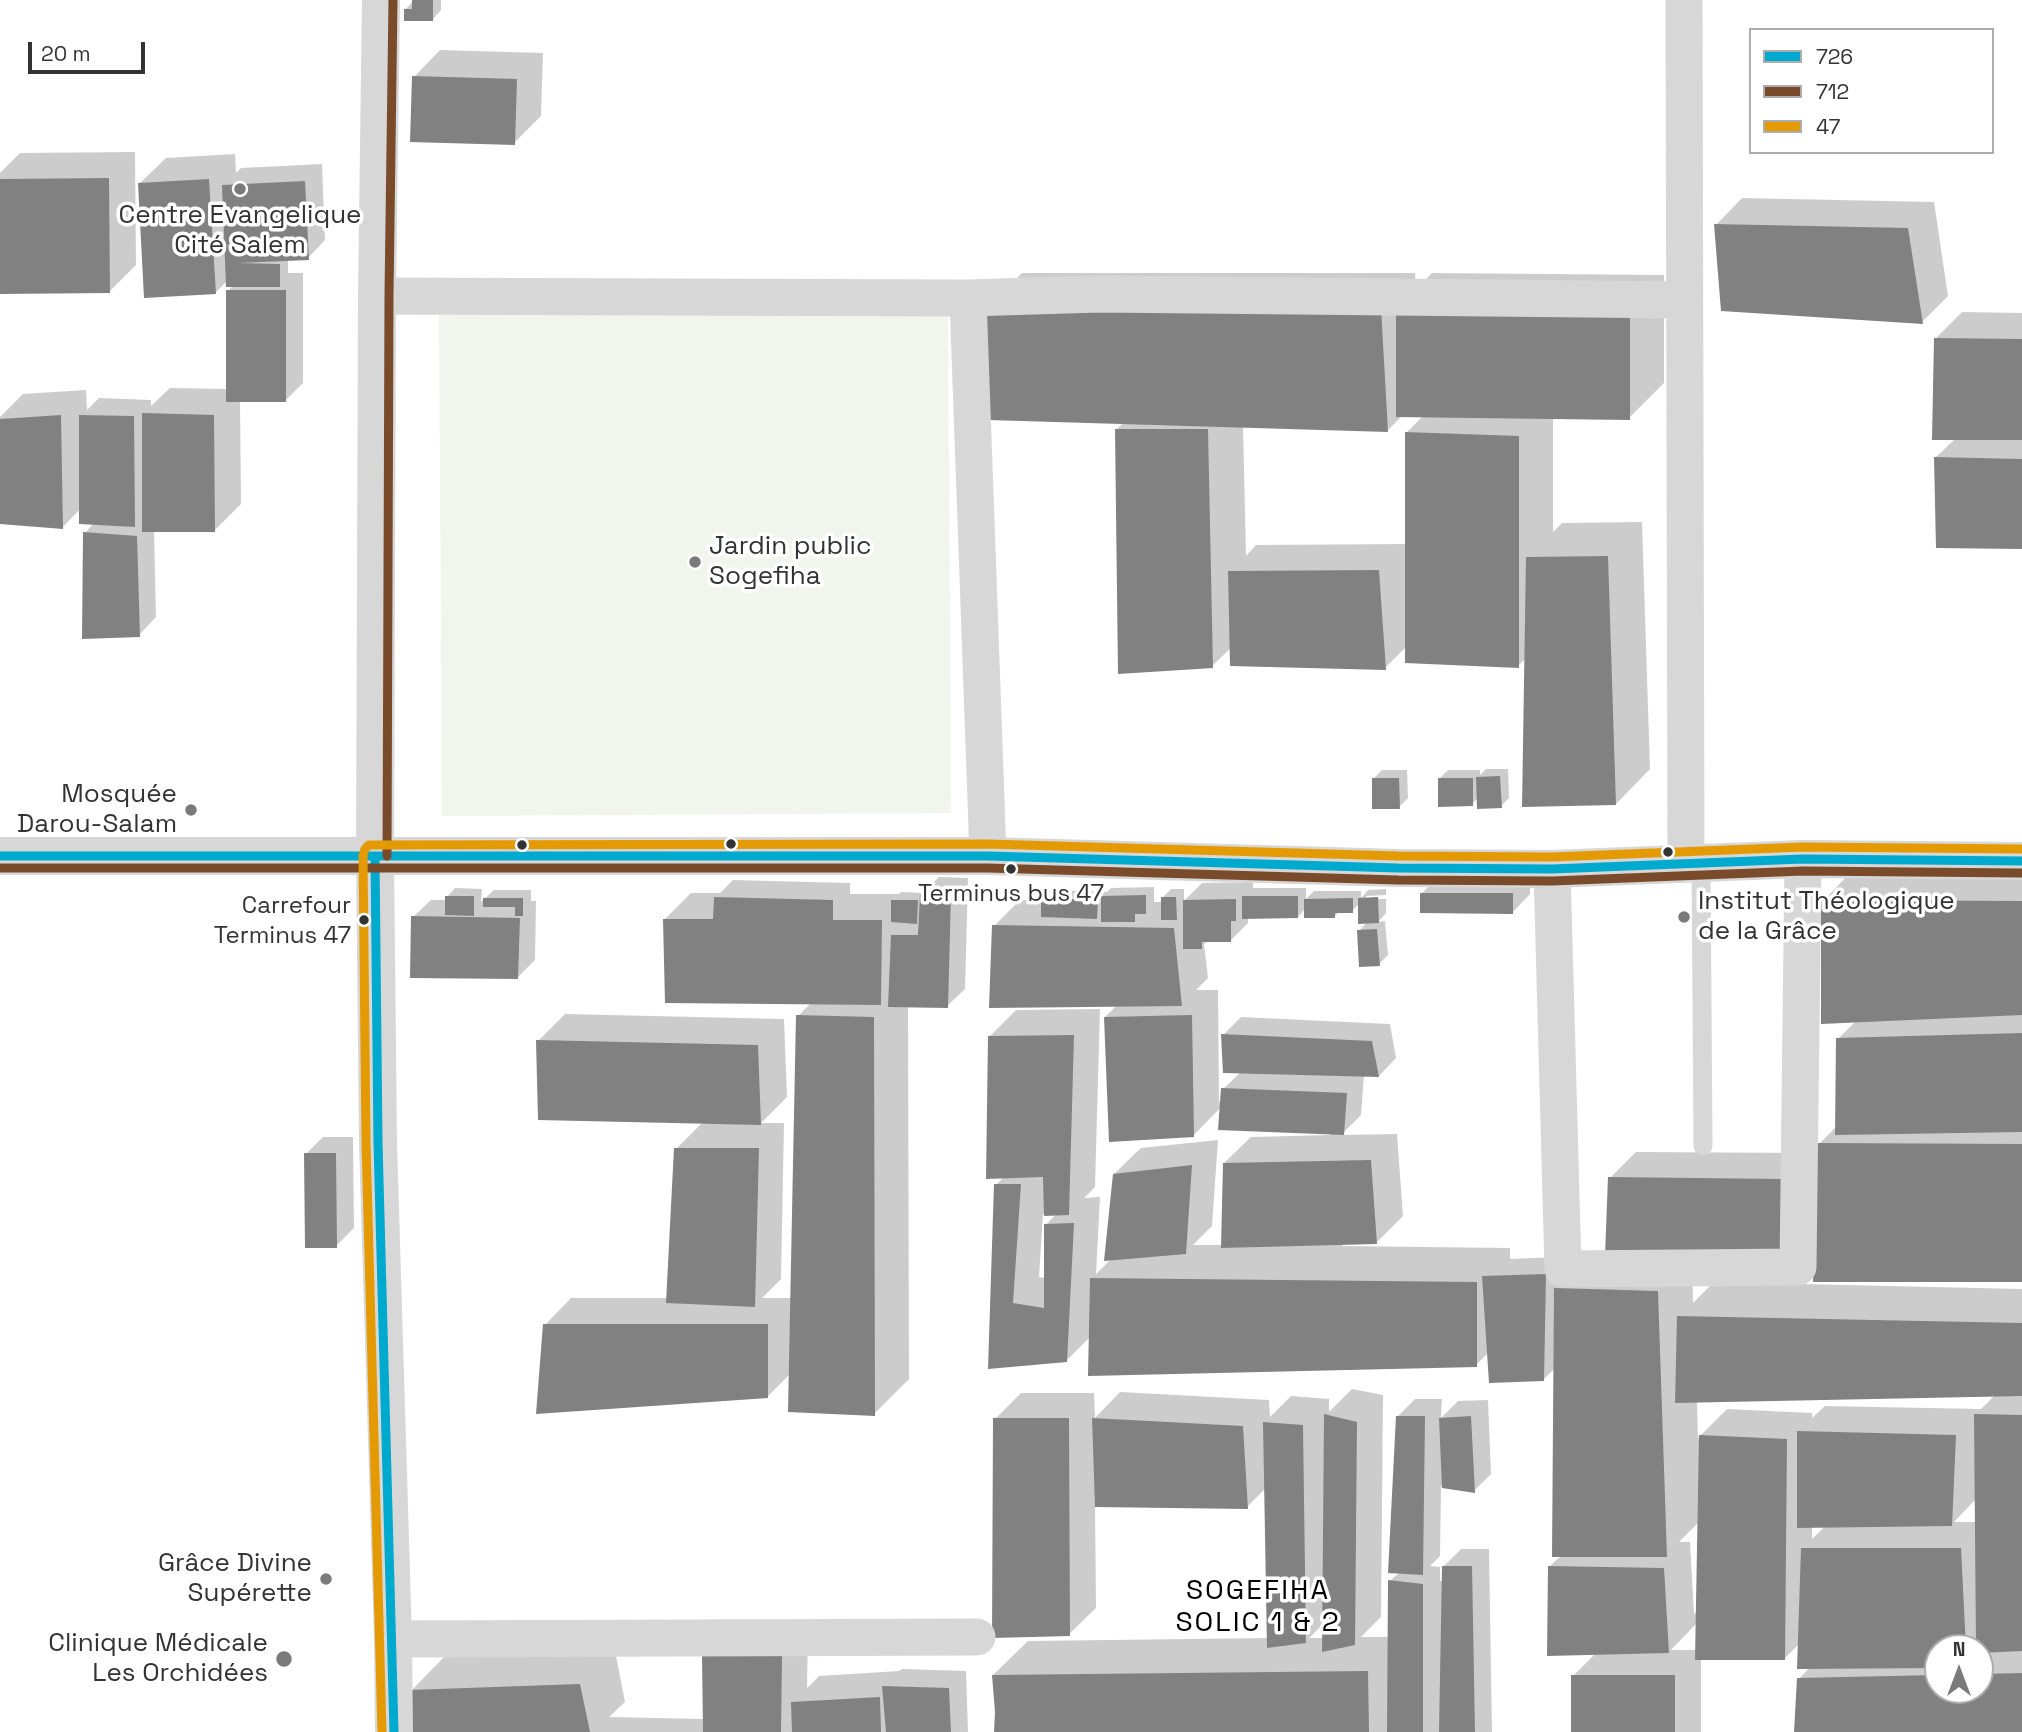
<!DOCTYPE html>
<html>
<head>
<meta charset="utf-8">
<style>
	body { margin:0 }
	#map { position:relative; width:2022px; height:1732px; overflow:hidden; background:#fff; font-family:"Space Grotesk",sans-serif }
	canvas { display:block }
	.legend { position:absolute; left:1749px; top:28px; width:245px; height:126px; box-sizing:border-box; background:#fff; border:2px solid #adadad; margin:0; padding:9px 12px; list-style:none; font-size:21px; color:#333 }
	.legend li { display:flex; align-items:center; gap:14px; height:35px }
	.legend b { width:35px; border:2px solid #adadad }
	.north { position:absolute; left:1924px; top:1634px; width:70px; height:70px; box-sizing:border-box; background:#fff; border:2px solid #adadad; border-radius:50%; rotate:0deg; font-size:19px; font-weight:700; line-height:28px; text-align:center; color:#333 }
	.north::after { content:''; display:block; margin:auto; width:24px; height:32px; background:#7a7a7a; clip-path:polygon(50% 0,100% 100%,50% 72%,0 100%) }
	.scale { position:absolute; left:28px; top:42px; width:117px; height:32px; box-sizing:border-box; border:4px solid #333; border-top:0; padding-left:9px; font-size:21px; line-height:24px; white-space:nowrap; color:#333; -webkit-text-stroke:5px #fff; paint-order:stroke }
</style>
</head>
<body>
<div id="map">
<canvas width="2022" height="1732"></canvas>
<ul class="legend">
<li><b style="height:9px;background:#00a9ce"></b>726</li>
<li><b style="height:9px;background:#7a4b2a"></b>712</li>
<li><b style="height:9px;background:#e39a05"></b>47</li>
</ul>
<div class="north">N</div>
<div class="scale">20 m</div>
</div>
<script>
const ctx = document.querySelector('canvas').getContext('2d');
ctx.lineJoin = 'round';
function fill(path, color) { ctx.fillStyle = color; ctx.fill(path, 'evenodd'); }
const poly = rows => new Path2D(rows.map(r => 'M' + r).join(''));
function stroke(path, color, width, dash) { ctx.strokeStyle = color; ctx.lineWidth = width; ctx.lineCap = dash ? 'butt' : 'round'; ctx.setLineDash(dash || []); ctx.stroke(path); }
function drawText(font, color, halo, rows, align = 'center') {
  ctx.font = font + ' "Space Grotesk",sans-serif'; ctx.lineWidth = 7; ctx.setLineDash([]); ctx.textBaseline = 'middle'; ctx.strokeStyle = halo; ctx.fillStyle = color; for (const [text, x, y, turn = 0] of rows) {
    ctx.save(); ctx.translate(x, y); ctx.rotate((+turn || 0) * Math.PI / 180); ctx.textAlign = isNaN(turn) ? turn : align; if (halo) ctx.strokeText(text, 0, 0); ctx.fillText(text, 0, 0); ctx.restore();
  }
}
const green = poly([
	[948,308,951,813,442,816,439,312]
]);
const shadow = poly([
	[414,0,441,0,441,10,433,19,405,10],
	[440,50,543,53,541,116,514,143,414,77],
	[135,152,136,265,110,291,0,293,0,173,20,153],
	[235,154,236,173,241,168,322,164,325,240,308,258,288,259,288,273,303,273,303,383,285,401,240,401,241,504,215,530,154,530,156,617,139,635,85,533,94,523,81,508,63,527,0,522,0,417,23,394,86,390,87,410,99,398,151,400,151,406,170,388,228,389,228,291,234,285,228,280,215,293,139,184,166,158],
	[1742,198,1934,202,1948,296,1922,322,1716,225],
	[1022,273,1415,273,1416,289,1432,273,1664,275,1664,383,1629,418,1553,417,1553,532,1562,523,1642,522,1650,769,1616,804,1526,658,1518,666,1406,647,1385,668,1232,647,1212,666,1116,430,1124,422,988,307],
	[1403,415,1423,416,1406,433,1406,544,1256,545,1246,556,1243,426,1388,430],
	[1962,312,2022,313,2022,547,1936,457,1955,439,1936,338],
	[1486,769,1508,769,1509,798,1501,806,1478,798,1472,804,1439,779,1448,770,1480,770,1480,775],
	[1382,770,1407,770,1408,798,1399,807,1373,779],
	[1857,866,2022,867,2022,1280,1819,1144,1837,1126,1838,1039,1856,1021,1823,901],
	[1440,876,1530,876,1530,894,1513,912,1422,893],
	[939,877,968,878,965,989,947,1006,908,1006,909,1379,874,1414,791,1373,767,1397,545,1325,571,1298,668,1298,676,1149,703,1122,538,1041,565,1014,784,1019,787,1097,761,1123,784,1123,781,1279,762,1298,792,1298,798,1016,811,1003,664,920,691,893,720,893,733,880,850,883,850,894,899,894,901,892,923,893],
	[936,892,960,893,960,896,936,896],
	[1253,882,1253,888,1306,888,1306,899,1314,891,1361,891,1361,898,1368,890,1386,889,1386,895,1366,896,1366,899,1386,899,1386,913,1378,922,1385,921,1388,955,1379,964,1359,931,1368,921,1360,903,1352,911,1340,911,1334,917,1305,909,1298,917,1248,917,1248,923,1230,941,1208,941,1204,944,1208,978,1196,990,1218,990,1219,1102,1222,1102,1223,1089,1241,1072,1223,1035,1241,1017,1390,1024,1396,1058,1379,1076,1364,1075,1361,1115,1341,1135,1397,1134,1403,1216,1377,1242,1342,1243,1342,1246,1510,1248,1510,1259,1606,1255,1610,1178,1636,1152,1810,1153,1811,1229,1692,1255,1693,1303,1714,1282,2022,1289,2022,1732,1796,1732,1799,1679,1810,1667,1800,1643,1785,1658,1701,1658,1701,1732,1573,1732,1573,1676,1596,1653,1550,1566,1562,1555,1555,1368,1544,1379,1489,1352,1476,1365,1091,1336,1067,1360,990,1367,996,1185,1004,1177,989,1037,1016,1010,1100,1009,1095,1187,1084,1198,1100,1197,1096,1274,1112,1258,1114,1174,1141,1148,1218,1140,1212,1226,1193,1245,1223,1245,1224,1163,1251,1137,1330,1135,1330,1132,1221,1107,1193,1136,1105,1017,1117,1005,994,926,1020,900,1043,900,1052,890,1107,892,1111,888,1154,887,1154,902,1162,902,1162,898,1171,889,1184,889,1184,901,1202,883],
	[1057,1213,1046,1225,1046,1278,1039,1277,1043,1214],
	[1995,1395,1981,1409,1825,1406,1812,1418,1812,1413,1727,1409,1698,1438,1697,1401],
	[1976,1499,1977,1522,1954,1522],
	[1699,1522,1697,1613,1694,1614,1690,1542,1679,1542],
	[1812,1526,1825,1526,1812,1539],
	[1697,1623,1697,1650,1671,1650],
	[1938,1648,1980,1648,1980,1690,1938,1690],
	[455,888,482,889,481,902,494,890,531,890,531,901,536,901,535,960,518,977,413,917,431,900,447,900,447,897],
	[323,1137,353,1137,354,1228,336,1246,306,1154],
	[1352,1389,1383,1395,1381,1617,1361,1637,1390,1637,1390,1581,1400,1572,1397,1417,1415,1399,1442,1399,1441,1418,1458,1401,1488,1400,1491,1474,1474,1491,1441,1486,1440,1556,1430,1566,1440,1567,1440,1581,1443,1581,1443,1567,1461,1549,1489,1549,1492,1732,996,1732,997,1712,993,1675,1028,1641,1268,1638,1266,1488,1247,1507,1095,1505,1096,1608,1069,1634,995,1419,1021,1393,1094,1393,1095,1418,1120,1392,1269,1400,1270,1417,1291,1396,1329,1399,1329,1412],
	[1324,1623,1324,1638,1309,1638],
	[808,1630,807,1688,819,1676,899,1671,902,1669,966,1671,968,1732,411,1732,411,1691,445,1656,615,1651,625,1702,609,1717,704,1719]
]);
const building = poly([
	[412,0,433,0,433,21,404,21,404,9,412,9],
	[412,76,517,79,515,145,410,142],
	[109,178,110,293,0,294,0,179],
	[209,179,216,294,144,298,138,183],
	[305,181,309,260,238,263,280,264,280,287,226,287,222,185],
	[1714,224,1908,228,1923,324,1721,311],
	[226,290,286,290,286,402,226,402],
	[986,307,1381,307,1388,432,988,420],
	[1396,307,1630,309,1630,420,1396,417],
	[1934,338,2022,339,2022,440,1932,440],
	[142,413,214,415,215,532,142,532],
	[61,415,63,529,0,524,0,419],
	[79,415,134,416,135,527,79,524],
	[1115,429,1208,429,1213,668,1118,674],
	[1405,432,1519,436,1519,668,1405,663],
	[1934,457,2022,459,2022,549,1936,548],
	[83,532,137,536,140,637,82,639],
	[1608,556,1616,805,1522,807,1526,557],
	[1379,570,1386,670,1230,666,1228,571],
	[1500,776,1502,808,1477,809,1476,777],
	[1372,778,1399,778,1400,809,1372,809],
	[1438,778,1473,778,1473,806,1438,807],
	[1420,893,1513,893,1513,914,1420,913],
	[920,894,951,894,948,1008,888,1007,891,935,918,935],
	[1146,895,1146,914,1135,914,1135,922,1101,922,1101,896],
	[445,896,474,896,474,916,445,915],
	[1242,896,1298,896,1298,918,1242,919],
	[714,897,833,900,833,920,882,920,881,1005,665,1003,663,919,713,919],
	[1161,897,1176,897,1177,920,1161,920],
	[1378,897,1379,923,1358,924,1358,898],
	[483,898,523,898,523,916,515,916,515,907,483,907],
	[1041,898,1098,900,1097,919,1041,917],
	[1353,898,1353,913,1335,913,1335,918,1304,918,1304,899],
	[1236,899,1236,921,1231,921,1231,942,1202,942,1202,949,1183,949,1183,900],
	[891,900,918,900,917,924,891,922],
	[1821,900,2022,901,2022,1015,1821,1024],
	[411,916,520,918,518,979,410,978],
	[992,925,1174,928,1182,1006,989,1008],
	[1377,929,1380,966,1359,967,1357,930],
	[796,1015,874,1017,875,1416,788,1412],
	[1192,1015,1194,1137,1109,1142,1104,1017],
	[2022,1033,2022,1132,1835,1135,1836,1038],
	[1221,1034,1372,1041,1379,1077,1223,1073],
	[1074,1035,1069,1215,1044,1216,1043,1177,986,1179,988,1036],
	[536,1040,758,1045,761,1125,538,1120],
	[1221,1088,1347,1093,1344,1135,1218,1130],
	[1817,1143,2022,1144,2022,1282,1813,1282],
	[674,1148,759,1148,755,1307,666,1303],
	[304,1153,336,1153,337,1248,305,1248],
	[1371,1160,1377,1244,1221,1248,1223,1163],
	[1192,1165,1186,1254,1104,1261,1113,1174],
	[1608,1177,1784,1179,1785,1257,1605,1256],
	[994,1184,1021,1184,1013,1303,1044,1308,1044,1224,1074,1223,1067,1362,988,1369],
	[1546,1274,1544,1381,1489,1383,1482,1276],
	[1090,1278,1477,1282,1477,1367,1088,1376],
	[1554,1288,1658,1291,1667,1557,1552,1557],
	[1677,1316,2022,1323,2022,1396,1675,1403],
	[543,1324,768,1324,768,1398,536,1414],
	[1324,1414,1357,1422,1355,1645,1322,1652],
	[1974,1414,2022,1415,2022,1651,1980,1653,1980,1648,1976,1648],
	[1396,1416,1425,1416,1423,1575,1388,1573],
	[1471,1416,1475,1493,1442,1488,1439,1418],
	[993,1418,1069,1418,1070,1636,992,1638],
	[1092,1418,1243,1426,1248,1509,1095,1507],
	[1263,1422,1303,1425,1306,1643,1267,1648],
	[1797,1431,1956,1435,1952,1526,1797,1528],
	[1699,1435,1787,1439,1785,1660,1695,1660],
	[1801,1548,1961,1548,1966,1648,1938,1648,1938,1668,1797,1669],
	[1442,1566,1472,1566,1475,1732,1439,1732],
	[1548,1566,1664,1568,1669,1653,1547,1656],
	[1388,1580,1423,1584,1423,1732,1387,1732],
	[702,1655,782,1656,781,1732,703,1732],
	[1368,1671,1369,1732,994,1732,995,1712,992,1675],
	[2022,1673,2022,1732,1794,1732,1797,1678,1938,1675,1938,1690,1980,1690,1980,1674],
	[1571,1675,1675,1675,1675,1732,1571,1732],
	[580,1684,590,1732,410,1732,409,1690],
	[882,1686,949,1688,951,1732,886,1732],
	[880,1697,881,1732,792,1732,791,1702]
]);
const service = poly([
	[1701,862,1703,1146]
]);
const minor = poly([
	[1684,0,1686,863],
	[377,296,968,298,1100,294,1684,300],
	[968,298,988,856],
	[1552,869,1563,1269,1798,1267,1803,859],
	[393,1639,977,1637]
]);
const tertiary = poly([
	[381,0,377,296,375,856,378,1143,393,1639,394,1732],
	[0,856,988,856,1398,868,1552,869,1803,859,2022,861]
]);
const bus1 = poly([
	[0,856,988,856,1398,868,1552,869,1803,859,2022,861],
	[375,856,378,1143,394,1732]
]);
const bus2 = poly([
	[387,856,389,296,393,0],
	[0,868,988,868,1398,880,1552,881,1803,871,2022,873]
]);
const bus3 = poly([
	[382,1732,366,1143,363,856,365,849,369,845,988,844,1398,856,1552,857,1803,847,2022,849]
]);
const markers = [
	[240,189,7,"#7a7a7a"],
	[695,562,7,"#7a7a7a"],
	[191,810,7,"#7a7a7a"],
	[731,844,6,"#333"],
	[522,845,6,"#333"],
	[1668,852,6,"#333"],
	[1011,869,6,"#333"],
	[1684,917,7,"#7a7a7a"],
	[364,920,6,"#333"],
	[326,1579,7,"#7a7a7a"],
	[284,1659,9,"#7a7a7a"]
];
const busNames = [
	["Terminus bus 47",1011,894],
	["Carrefour",351,906,"right"],
	["Terminus 47",351,936,"right"]
];
const poiNames = [
	["Centre Evangelique",240,216,"center"],
	["Cité Salem",240,246,"center"],
	["Jardin public",709,547,"left"],
	["Sogefiha",709,577,"left"],
	["Mosquée",177,795],
	["Darou-Salam",177,825],
	["Institut Théologique",1698,902,"left"],
	["de la Grâce",1698,932,"left"],
	["Grâce Divine",312,1564],
	["Supérette",312,1594],
	["Clinique Médicale",268,1644],
	["Les Orchidées",268,1674]
];
const neighbourhoodNames = [
	["SOGEFIHA",1258,1591],
	["SOLIC 1 & 2",1258,1623]
];
fill(green, '#f1f5ed');
fill(shadow, '#0003');
fill(building, '#818181');
stroke(service, '#d7d7d7', 19);
stroke(minor, '#d7d7d7', 37);
stroke(tertiary, '#d7d7d7', 38);
stroke(bus1, '#00a9ce', 9);
stroke(bus2, '#7a4b2a', 9);
stroke(bus3, '#e39a05', 9);
for (const [x, y, r, color] of markers) { const dot = new Path2D(); dot.arc(x, y, r, 0, 2 * Math.PI); ctx.fillStyle = color; ctx.fill(dot); stroke(dot, '#fff', 2.5); }
drawText('24px', '#333', '#fff', busNames);
drawText('26px', '#333', '#fff', poiNames, 'right');
ctx.letterSpacing = '2px';
drawText('28px', '#000', '#fff', neighbourhoodNames);
ctx.letterSpacing = '0px';
</script>
</body>
</html>
